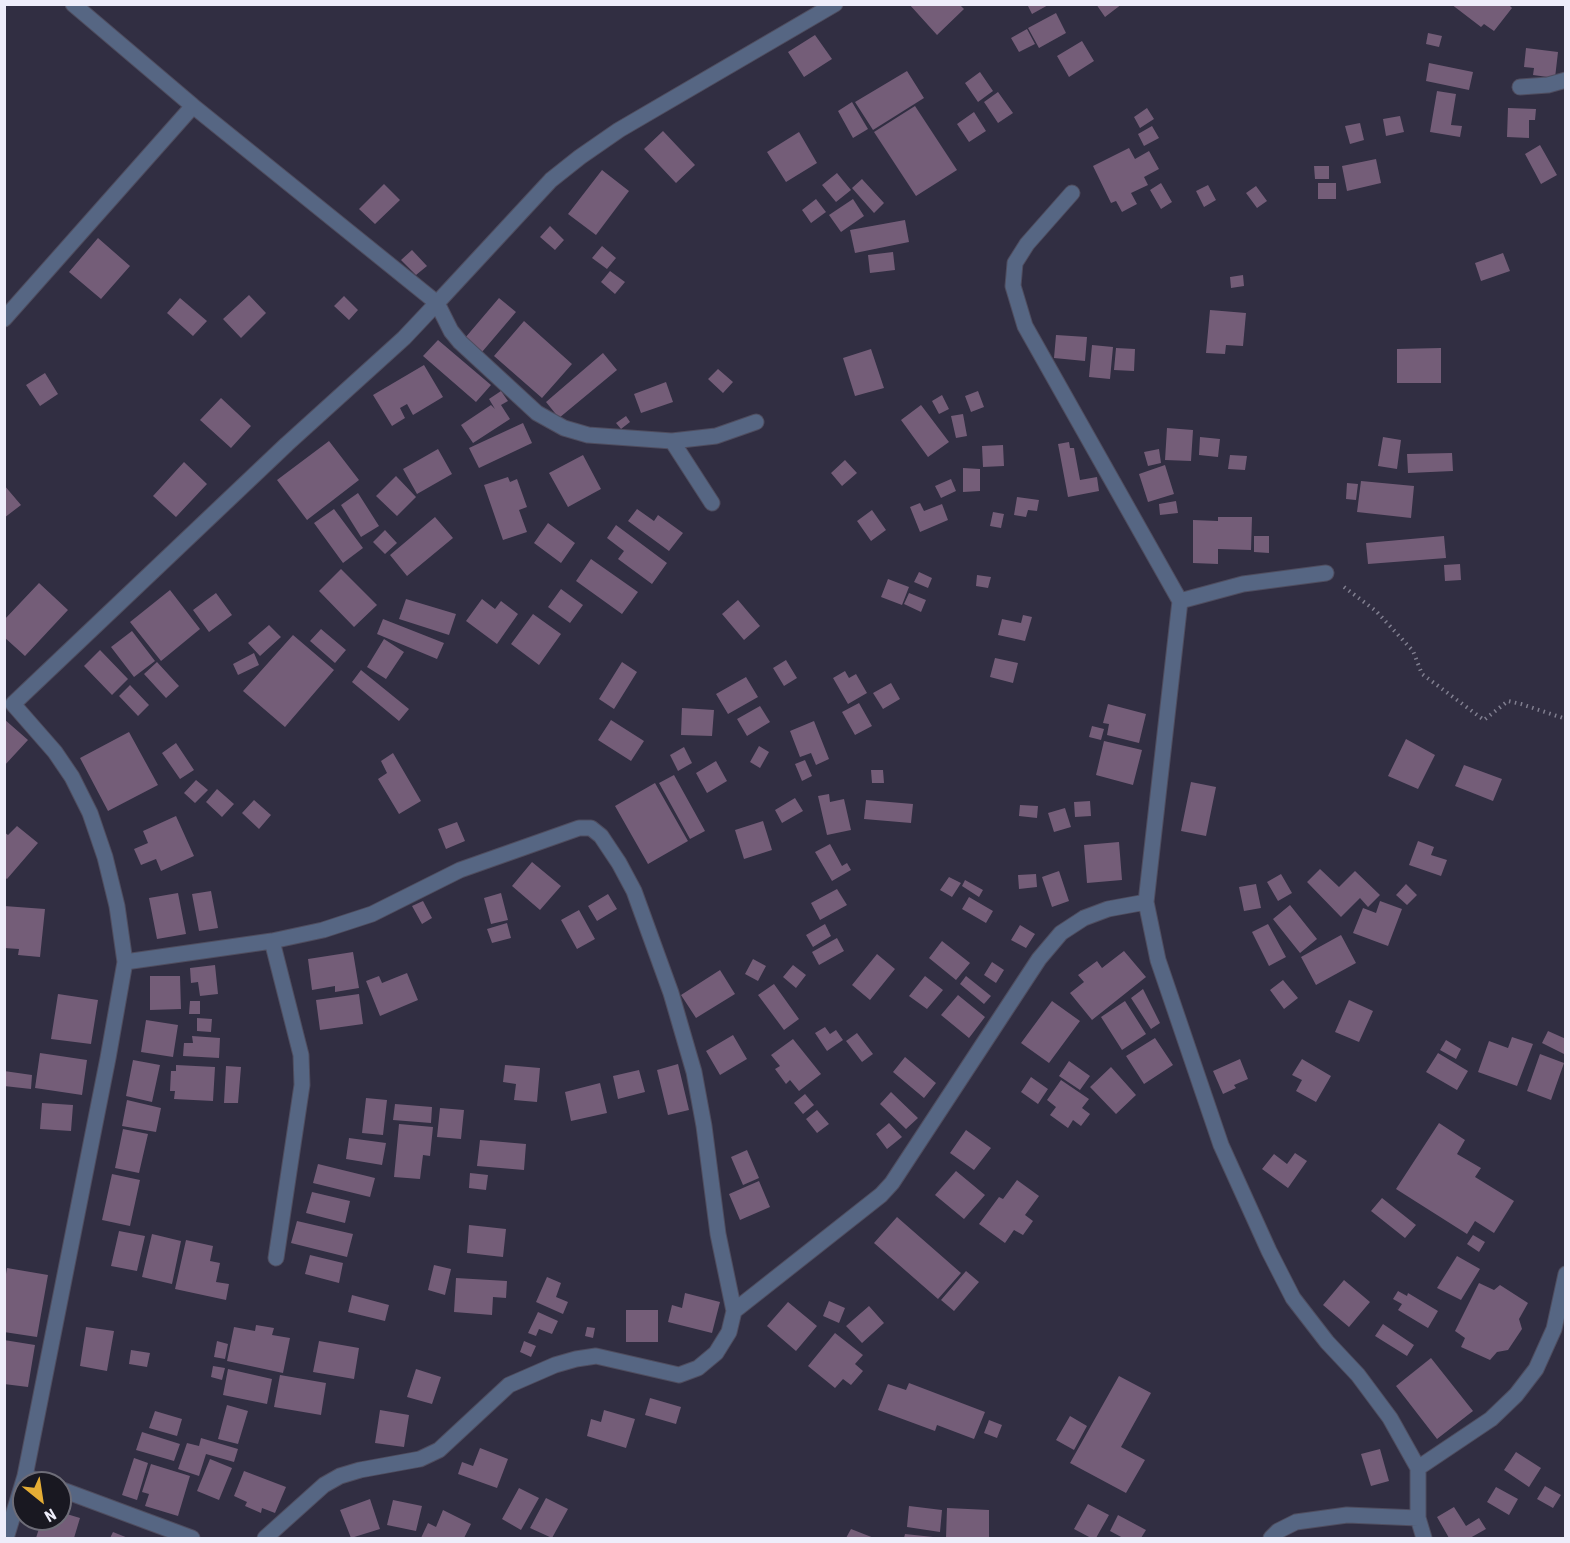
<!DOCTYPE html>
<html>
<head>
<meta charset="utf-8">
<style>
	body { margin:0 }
	#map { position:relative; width:1570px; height:1543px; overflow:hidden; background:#312e42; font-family:"Roboto Condensed",sans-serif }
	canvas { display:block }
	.frame { position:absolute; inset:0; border:6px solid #eeedfa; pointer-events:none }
	.north { position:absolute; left:12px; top:1471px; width:60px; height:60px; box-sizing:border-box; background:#191821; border:2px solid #6e6d78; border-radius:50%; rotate:150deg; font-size:16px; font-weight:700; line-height:24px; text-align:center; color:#eeedfa }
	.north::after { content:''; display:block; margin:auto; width:21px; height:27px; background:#e5ad35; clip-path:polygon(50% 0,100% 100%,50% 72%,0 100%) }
</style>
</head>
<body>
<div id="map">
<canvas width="1570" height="1543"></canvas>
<div class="frame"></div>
<div class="north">N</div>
</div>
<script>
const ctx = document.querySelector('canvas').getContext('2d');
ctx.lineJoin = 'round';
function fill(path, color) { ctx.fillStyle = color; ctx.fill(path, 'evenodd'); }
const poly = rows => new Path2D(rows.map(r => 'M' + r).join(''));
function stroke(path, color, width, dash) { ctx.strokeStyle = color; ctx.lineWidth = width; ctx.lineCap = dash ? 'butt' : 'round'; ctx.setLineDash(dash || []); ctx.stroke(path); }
const building = poly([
	[909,4,959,4,964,9,937,35],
	[1027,4,1050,4,1032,14],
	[1096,4,1122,4,1105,17],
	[1451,4,1508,4,1512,8,1494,31,1484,24,1481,27],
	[1056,13,1066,33,1039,48,1028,28],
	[1027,29,1035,44,1019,52,1011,38],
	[1428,33,1442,36,1439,47,1426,44],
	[815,35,832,59,804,77,788,52],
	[1082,41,1094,61,1069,77,1057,56],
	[1526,48,1558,52,1555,78,1533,75,1534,68,1524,67],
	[1429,63,1473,72,1469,90,1426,81],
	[907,71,924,98,873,130,855,102],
	[980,72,993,91,978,102,965,83],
	[1437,91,1456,94,1451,125,1462,126,1460,137,1430,132],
	[998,92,1013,113,998,123,984,102],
	[852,102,868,129,853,138,838,111],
	[915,106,957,170,916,196,874,132],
	[1147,108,1154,119,1140,128,1134,117],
	[1508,108,1536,109,1535,120,1529,120,1529,138,1507,137],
	[974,112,986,131,969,142,957,124],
	[1400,116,1404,132,1386,136,1383,119],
	[1360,123,1364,140,1350,144,1345,126],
	[1152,126,1159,138,1144,146,1138,134],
	[663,131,695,165,676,183,644,149],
	[799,132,817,163,786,182,767,152],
	[1540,145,1557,175,1541,184,1525,154],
	[1129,148,1135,159,1149,151,1159,169,1144,177,1148,185,1131,193,1137,204,1122,212,1116,201,1111,203,1093,166],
	[1376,159,1381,183,1347,191,1342,166],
	[1314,166,1329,166,1329,179,1315,179],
	[602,170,629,191,596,235,568,214],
	[837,173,851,190,836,202,822,185],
	[862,179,884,203,874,213,852,188],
	[1161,183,1172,202,1161,209,1150,190],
	[1318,183,1336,183,1336,199,1318,199],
	[384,184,400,200,375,224,359,209],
	[1208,185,1216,200,1204,207,1196,191],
	[1256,186,1267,201,1257,208,1246,193],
	[816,199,826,212,811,223,802,210],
	[853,199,864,216,841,232,829,215],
	[905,220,909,242,855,253,850,230],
	[550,226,564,240,555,250,540,237],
	[98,238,130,266,101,299,69,272],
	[602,246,616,258,607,269,592,258],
	[412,250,427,266,416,275,401,260],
	[893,252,895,270,870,273,868,255],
	[1503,253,1510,271,1481,281,1475,263],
	[610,271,625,282,615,294,601,282],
	[1243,275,1244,286,1231,288,1230,277],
	[249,295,266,313,241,338,223,319],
	[344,296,358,310,349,320,334,306],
	[180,298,207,321,193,336,167,313],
	[499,298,516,312,482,352,465,338],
	[1210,310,1246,313,1243,346,1226,345,1225,354,1206,353],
	[524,321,572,364,542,398,494,356],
	[1056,335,1087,337,1085,361,1054,358],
	[438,340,491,385,476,402,423,356],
	[1092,345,1113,347,1110,379,1089,377],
	[1116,348,1135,349,1134,371,1114,370],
	[1441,348,1441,383,1397,383,1397,349],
	[871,349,884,388,855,396,843,358],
	[603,353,617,370,559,418,546,402],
	[424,365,443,397,413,415,407,404,400,408,405,418,392,426,373,395],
	[718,369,733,382,723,393,708,379],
	[45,373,58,394,40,406,26,385],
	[666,382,673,402,641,413,634,394],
	[501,391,508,401,501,405,510,419,473,443,461,425,491,405,495,409,489,399],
	[978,391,984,407,971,412,965,396],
	[942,395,949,409,939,414,932,401],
	[221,398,251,426,231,448,200,420],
	[921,405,949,442,928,457,901,420],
	[963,414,967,436,956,438,951,416],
	[626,416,630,422,621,429,616,423],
	[523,423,532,443,479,468,469,448],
	[1167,428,1193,430,1191,461,1165,460],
	[1200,437,1220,439,1218,457,1199,455],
	[1383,437,1401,440,1397,469,1378,466],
	[329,441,359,480,307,520,277,480],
	[1069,442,1070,448,1074,448,1080,480,1097,477,1099,491,1068,497,1058,444],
	[1003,445,1004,466,983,467,982,446],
	[438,449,452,474,417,494,403,469],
	[1159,449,1161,463,1148,466,1144,452],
	[1452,453,1453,471,1408,473,1407,454],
	[583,455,601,489,568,507,549,473],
	[1230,455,1247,456,1245,470,1228,469],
	[845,460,857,473,842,486,831,473],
	[184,462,207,484,176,517,153,496],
	[1165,465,1174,494,1148,502,1139,474],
	[963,468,980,469,980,491,963,492],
	[396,476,416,497,397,516,376,496],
	[508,477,510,482,517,479,527,507,519,510,527,532,503,540,484,485],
	[951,479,956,491,941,498,935,486],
	[1361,481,1414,486,1411,518,1357,512],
	[1347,483,1358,484,1356,500,1346,499],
	[4,485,21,505,4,518],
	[358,493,379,526,361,537,341,505],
	[1017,497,1039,500,1037,511,1028,510,1026,517,1014,515],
	[1176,501,1178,513,1160,515,1159,504],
	[920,503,924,511,942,504,948,520,920,532,910,507],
	[334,509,363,548,343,563,314,523],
	[637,509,654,521,658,515,683,533,669,551,628,521],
	[872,510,886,530,871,541,857,521],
	[993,512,1004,514,1001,528,990,526],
	[435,517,453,538,407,576,390,555],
	[1218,517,1252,517,1251,550,1218,549,1218,564,1193,563,1193,520,1218,521],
	[548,523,575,543,561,563,534,543],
	[616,525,667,563,652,584,618,559,624,551,607,538],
	[385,530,397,543,385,554,373,542],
	[1254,536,1269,536,1269,553,1254,552],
	[1444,536,1446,558,1368,564,1366,543],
	[591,559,638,592,622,614,576,581],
	[1460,564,1461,580,1445,581,1444,565],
	[341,569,377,605,354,627,319,591],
	[919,572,932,578,928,588,914,582],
	[977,575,991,577,988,588,976,586],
	[888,579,909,587,902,605,881,597],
	[39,583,68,610,25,656,4,637,4,620],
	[561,589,583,605,570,623,548,607],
	[170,590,200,629,161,661,130,622],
	[216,593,232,615,209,632,193,610],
	[909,593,926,600,921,612,904,604],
	[406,599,456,614,449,635,399,619],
	[482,599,495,609,501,601,518,614,497,644,466,621],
	[738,600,760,626,744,640,722,614],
	[533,614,561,634,539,665,511,644],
	[1023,615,1032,617,1025,641,998,635,1002,619,1021,623],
	[383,619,444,643,437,659,377,634],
	[269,625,281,637,260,656,248,643],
	[321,629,346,650,335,663,310,641],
	[132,631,155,661,134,677,111,647],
	[293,635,334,670,285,727,243,691],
	[384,639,404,652,386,679,367,667],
	[100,650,128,679,112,695,84,666],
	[254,653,259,665,238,675,233,664],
	[995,658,1018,663,1013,683,990,677],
	[786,660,797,678,784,686,773,668],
	[157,662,179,686,166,698,144,674],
	[622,662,637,672,614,709,599,699],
	[361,670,409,709,399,721,352,682],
	[845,671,849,678,856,674,867,693,848,704,833,678],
	[746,677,758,697,728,714,716,694],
	[891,683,900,699,883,709,873,693],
	[130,685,149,705,138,716,119,696],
	[859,703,872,726,855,735,842,712],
	[1108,704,1146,714,1139,743,1107,735,1109,724,1103,723],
	[760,706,770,722,747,736,737,719],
	[682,708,714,710,712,736,681,735],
	[4,719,28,740,4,766],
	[611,720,644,741,631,761,598,740],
	[814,721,829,759,816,765,811,753,800,757,790,731],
	[1092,726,1104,729,1101,740,1089,737],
	[129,732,158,785,108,811,80,758],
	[1406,739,1435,755,1418,789,1388,776],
	[1104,741,1142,750,1133,785,1096,775],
	[176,743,194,770,180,779,162,753],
	[759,746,769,752,760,768,750,762],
	[684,747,692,763,678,771,670,755],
	[393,753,421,801,399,814,378,779,387,773,381,761],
	[805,760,812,776,802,781,795,764],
	[716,761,727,781,707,793,696,773],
	[1464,765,1502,779,1493,801,1455,786],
	[871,770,883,770,884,783,872,783],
	[674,775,705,831,690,839,659,783],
	[196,780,208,790,195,803,184,793],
	[1191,782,1216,787,1206,836,1181,831],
	[655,783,688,841,648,864,615,806],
	[217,789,234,804,222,817,206,802],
	[829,794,830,802,844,799,851,830,827,835,818,796],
	[795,798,803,811,782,823,775,810],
	[254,800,271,815,259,829,242,813],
	[866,800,913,804,911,823,864,819],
	[1090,801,1091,816,1075,817,1074,802],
	[1020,805,1038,806,1037,818,1019,816],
	[1065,808,1071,827,1054,832,1048,813],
	[176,816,194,856,161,871,156,859,141,865,134,849,148,843,143,831],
	[763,821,772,850,744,859,735,830],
	[457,822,465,841,446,849,438,829],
	[17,826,38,843,7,879,4,877,4,832,8,835],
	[1418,841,1434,847,1431,855,1447,860,1441,876,1409,865],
	[1119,842,1122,880,1087,883,1084,845],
	[830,844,842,866,847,863,851,870,832,881,815,852],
	[532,862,561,886,540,910,512,886],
	[1320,869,1339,887,1355,871,1380,895,1368,907,1360,898,1341,917,1307,882],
	[1059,871,1069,901,1052,907,1042,877],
	[1036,874,1037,887,1019,889,1018,875],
	[1281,874,1292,893,1278,901,1267,882],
	[949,877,961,883,952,897,940,890],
	[965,880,983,890,979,897,962,886],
	[1256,884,1261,908,1244,911,1239,887],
	[1406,884,1417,895,1407,905,1396,895],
	[837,889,847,905,820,920,811,903],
	[211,891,218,928,199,931,192,894],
	[178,893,186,934,157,939,149,898],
	[501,893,508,920,491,924,484,898],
	[608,894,617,909,597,921,588,906],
	[969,897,993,911,986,923,962,909],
	[423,901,432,918,422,924,412,906],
	[1380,901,1402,909,1388,946,1353,933,1363,908,1376,913],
	[1290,905,1317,939,1300,953,1273,919],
	[4,906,45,909,40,957,18,955,19,949,4,948],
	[579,910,595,939,577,949,561,920],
	[507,923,511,938,492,943,487,929],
	[825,924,831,936,813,947,806,935],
	[1268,924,1286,957,1269,966,1252,932],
	[1020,925,1035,934,1026,948,1011,940],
	[1341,935,1356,963,1316,985,1301,957],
	[837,938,844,951,819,965,812,952],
	[942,941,970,963,956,980,929,958],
	[1124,951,1146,977,1092,1020,1070,993,1084,982,1078,975,1097,961,1102,968],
	[353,952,359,988,335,992,335,986,312,990,308,959],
	[877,954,895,969,870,1000,852,985],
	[753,959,766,966,758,981,745,974],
	[992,962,1004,970,996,983,984,975],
	[215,965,218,994,200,996,198,982,191,983,190,968],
	[793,965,806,975,796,988,783,977],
	[720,970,735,994,696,1018,681,995],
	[407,973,418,1000,380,1016,366,981,379,976,382,983],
	[150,976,180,976,181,1009,150,1010],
	[925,976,943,990,927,1009,909,996],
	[966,976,991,996,984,1004,960,984],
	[1283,980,1298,998,1284,1009,1270,990],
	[774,984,799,1019,784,1030,758,995],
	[1143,989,1160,1023,1151,1029,1131,998],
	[58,994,98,1000,91,1044,51,1039],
	[359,994,363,1024,320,1030,316,1000],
	[958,995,985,1017,969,1038,941,1015],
	[1349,1000,1373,1011,1359,1042,1335,1032],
	[190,1001,200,1001,200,1014,189,1014],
	[1052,1001,1080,1021,1049,1063,1021,1043],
	[1125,1001,1146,1034,1122,1050,1101,1017],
	[197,1018,212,1019,211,1032,197,1031],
	[146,1020,178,1025,173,1057,141,1052],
	[825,1027,830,1034,836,1030,843,1040,827,1051,815,1033],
	[1548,1031,1566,1039,1566,1055,1542,1043],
	[857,1033,873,1054,862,1062,846,1041],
	[733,1035,747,1059,720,1075,706,1051],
	[192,1036,220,1038,219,1058,183,1056,184,1043,193,1043],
	[1512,1037,1533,1044,1517,1086,1478,1072,1489,1041,1508,1048],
	[1155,1038,1173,1065,1144,1084,1126,1056],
	[793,1039,821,1074,799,1091,790,1080,786,1084,775,1069,780,1066,771,1055],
	[1446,1040,1461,1049,1456,1059,1440,1050],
	[40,1053,87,1060,82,1095,35,1088],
	[1438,1053,1468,1071,1457,1090,1426,1072],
	[1540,1054,1564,1063,1551,1100,1527,1091],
	[905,1057,936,1083,924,1098,893,1072],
	[1240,1059,1248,1079,1234,1085,1236,1088,1223,1094,1213,1071],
	[1302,1059,1331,1076,1316,1102,1296,1091,1302,1080,1292,1075],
	[133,1060,160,1065,152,1102,126,1096],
	[1069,1061,1090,1076,1080,1090,1059,1076],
	[678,1064,689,1110,668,1115,657,1070],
	[176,1065,215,1067,213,1101,174,1099,175,1091,170,1091,171,1071,176,1071],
	[505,1065,540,1068,537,1102,514,1100,516,1084,503,1082],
	[226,1066,241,1067,238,1103,224,1103],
	[1111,1067,1136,1095,1116,1114,1090,1087],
	[639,1070,645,1092,618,1099,613,1076],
	[4,1071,32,1075,31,1089,4,1086],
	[1031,1077,1048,1089,1038,1104,1021,1092],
	[1061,1080,1089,1099,1082,1108,1090,1114,1081,1126,1073,1120,1068,1128,1050,1115,1056,1107,1047,1100],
	[600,1083,607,1113,571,1121,565,1092],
	[891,1092,918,1118,906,1129,880,1104],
	[805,1094,814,1105,803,1114,794,1103],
	[366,1098,387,1100,383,1135,362,1133],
	[127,1100,161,1108,156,1132,122,1126],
	[42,1103,73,1105,71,1131,40,1129],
	[395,1104,432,1107,431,1123,393,1120],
	[440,1108,464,1110,461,1139,437,1137],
	[817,1110,829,1124,817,1133,806,1119],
	[889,1123,902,1137,887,1149,876,1134],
	[1439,1123,1465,1140,1457,1154,1481,1168,1475,1177,1514,1201,1494,1233,1475,1221,1467,1234,1396,1189],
	[399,1124,433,1127,430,1156,423,1155,420,1179,394,1177],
	[123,1129,148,1134,139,1173,115,1168],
	[966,1130,991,1148,974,1170,950,1153],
	[349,1138,386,1143,382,1165,346,1159],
	[480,1140,526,1144,524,1170,477,1166],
	[747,1150,759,1178,743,1185,731,1157],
	[1295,1153,1307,1161,1288,1188,1262,1169,1274,1154,1287,1164],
	[318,1164,375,1178,370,1197,313,1183],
	[956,1171,985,1195,964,1219,935,1195],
	[470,1173,488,1175,486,1190,469,1188],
	[112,1174,140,1180,130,1226,102,1220],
	[1017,1180,1039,1196,1025,1215,1033,1221,1023,1235,1014,1230,1005,1243,979,1224,999,1197,1003,1199],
	[759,1181,770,1207,740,1220,729,1194],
	[312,1192,350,1201,345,1223,306,1213],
	[1382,1198,1416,1225,1405,1238,1371,1211],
	[897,1217,961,1273,938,1299,874,1243],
	[297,1221,353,1234,347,1257,291,1243],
	[469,1225,506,1229,503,1257,467,1253],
	[119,1231,145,1236,137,1271,111,1266],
	[152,1234,181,1241,172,1284,142,1277],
	[1473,1235,1485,1242,1479,1252,1467,1244],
	[186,1240,213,1246,210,1261,220,1263,216,1282,229,1284,226,1300,175,1289],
	[310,1255,343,1263,339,1283,305,1274],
	[1457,1256,1480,1269,1461,1300,1437,1288],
	[434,1265,451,1269,445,1295,428,1290],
	[7,1268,48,1275,37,1337,4,1332,4,1286],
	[966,1271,979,1282,954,1311,941,1300],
	[547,1277,561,1283,556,1297,568,1302,563,1314,536,1302],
	[456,1278,507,1281,506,1298,493,1297,492,1315,454,1312],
	[1344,1280,1370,1302,1349,1327,1323,1305],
	[1479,1283,1494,1290,1500,1285,1528,1303,1519,1319,1522,1329,1508,1350,1497,1352,1490,1360,1461,1347,1465,1338,1455,1331],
	[1398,1291,1407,1296,1408,1293,1438,1311,1428,1328,1398,1310,1402,1304,1393,1299],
	[685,1293,720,1302,712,1333,668,1322,672,1305,682,1308],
	[352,1295,389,1305,385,1321,348,1312],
	[829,1301,845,1308,839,1323,823,1316],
	[788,1302,817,1326,796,1351,767,1326],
	[869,1306,884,1323,862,1343,846,1326],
	[626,1310,658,1310,658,1342,626,1342],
	[538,1312,558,1321,552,1334,539,1329,536,1336,528,1333],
	[1383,1324,1414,1345,1407,1356,1375,1336],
	[256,1325,274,1328,272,1335,290,1338,283,1373,227,1361,234,1327,255,1331],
	[86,1327,114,1331,107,1371,80,1366],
	[587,1327,595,1328,593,1338,585,1336],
	[835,1333,863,1355,855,1364,863,1371,851,1385,843,1379,835,1388,808,1366],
	[4,1340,35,1345,28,1387,4,1384],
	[217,1341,228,1344,225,1359,214,1357],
	[319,1341,359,1348,354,1379,313,1372],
	[524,1341,536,1346,531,1357,520,1352],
	[131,1350,150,1353,147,1367,129,1364],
	[1431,1358,1473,1411,1437,1439,1396,1386],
	[213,1366,225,1368,222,1380,211,1377],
	[228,1369,272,1379,267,1404,223,1395],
	[416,1369,441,1377,432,1404,407,1397],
	[280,1375,326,1383,321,1415,274,1407],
	[1119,1376,1151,1393,1121,1447,1145,1460,1126,1493,1070,1463],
	[909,1383,985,1412,974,1439,937,1425,935,1431,878,1410,888,1384,906,1390],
	[650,1398,681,1407,676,1424,645,1415],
	[227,1405,248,1411,238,1444,218,1439],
	[380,1410,409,1415,404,1447,375,1443],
	[604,1410,635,1419,626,1448,587,1436,591,1419,601,1422],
	[155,1411,182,1419,177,1436,149,1428],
	[1070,1416,1087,1426,1074,1450,1056,1440],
	[989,1420,1002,1425,997,1438,984,1433],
	[142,1432,180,1444,174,1461,136,1450],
	[201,1438,238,1449,234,1462,206,1454,199,1476,178,1469,187,1443,199,1446],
	[480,1448,508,1459,497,1488,458,1474,462,1462,473,1466],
	[1380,1449,1389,1481,1371,1486,1361,1454],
	[1516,1452,1541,1468,1529,1487,1504,1470],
	[134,1458,148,1463,137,1500,122,1495],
	[210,1459,232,1468,219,1500,197,1491],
	[151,1464,190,1476,178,1516,145,1506,149,1494,142,1492],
	[244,1471,286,1487,275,1513,262,1508,261,1513,245,1506,247,1502,234,1496],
	[1545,1486,1561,1495,1553,1508,1537,1499],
	[1496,1487,1518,1499,1509,1515,1487,1502],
	[519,1488,539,1498,521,1530,502,1519],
	[546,1498,568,1509,552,1538,530,1528],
	[370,1499,380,1529,351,1538,340,1510],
	[393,1500,422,1506,416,1531,387,1525],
	[1088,1504,1109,1515,1096,1538,1091,1538,1074,1529],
	[909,1506,942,1510,940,1532,907,1527],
	[1454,1507,1466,1526,1479,1518,1486,1529,1470,1538,1449,1538,1437,1517],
	[947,1508,989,1510,989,1538,946,1538],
	[443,1510,471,1524,464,1538,421,1538,428,1523,436,1527],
	[60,1512,80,1518,74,1538,36,1538,42,1519,60,1519],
	[1118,1515,1146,1530,1141,1538,1123,1538,1110,1531],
	[851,1529,874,1538,846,1538],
	[113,1532,128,1538,110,1538],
	[905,1534,933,1537,933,1538,904,1538]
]);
const path = poly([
	[1344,587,1376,611,1413,651,1422,674,1484,720,1508,701,1521,704,1566,719]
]);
const minor = poly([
	[73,4,193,106,437,303,551,180,580,157,619,130,835,4],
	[1520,87,1548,85,1566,80],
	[1072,193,1027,244,1015,263,1013,286,1025,326,1180,601,1146,902,1158,960,1221,1145,1269,1251,1293,1298,1327,1342,1358,1375,1390,1418,1418,1468,1418,1518,1424,1538],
	[4,319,193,106],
	[672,441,712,503],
	[1180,601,1243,584,1326,573],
	[272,941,301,1055,302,1085,276,1258],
	[125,962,272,941,323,930,372,914,460,870,579,828,591,828,601,836,619,863,634,891,671,993,694,1072,704,1126,718,1234,734,1311],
	[1418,1468,1491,1419,1516,1395,1536,1369,1554,1329,1566,1274],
	[25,1476,44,1483],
	[60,1489,192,1538],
	[6,1538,25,1476,108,1058,125,962,117,906,105,857,90,813,72,777,55,752,13,704,287,444,404,338,437,303,451,331,460,342,537,413,564,428,588,435,672,441,716,436,756,422],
	[265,1538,324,1485,340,1476,360,1470,420,1459,439,1450,509,1385,555,1365,576,1359,596,1356,679,1375,698,1368,716,1353,729,1332,734,1311,881,1195,892,1183,1039,959,1061,933,1084,918,1108,909,1146,902],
	[1271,1538,1278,1531,1296,1522,1347,1515,1418,1518]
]);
fill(building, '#745d78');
stroke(minor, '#4f4d5f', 17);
stroke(path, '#817f90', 4, [1.5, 4.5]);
stroke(minor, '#566683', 15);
</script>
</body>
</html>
